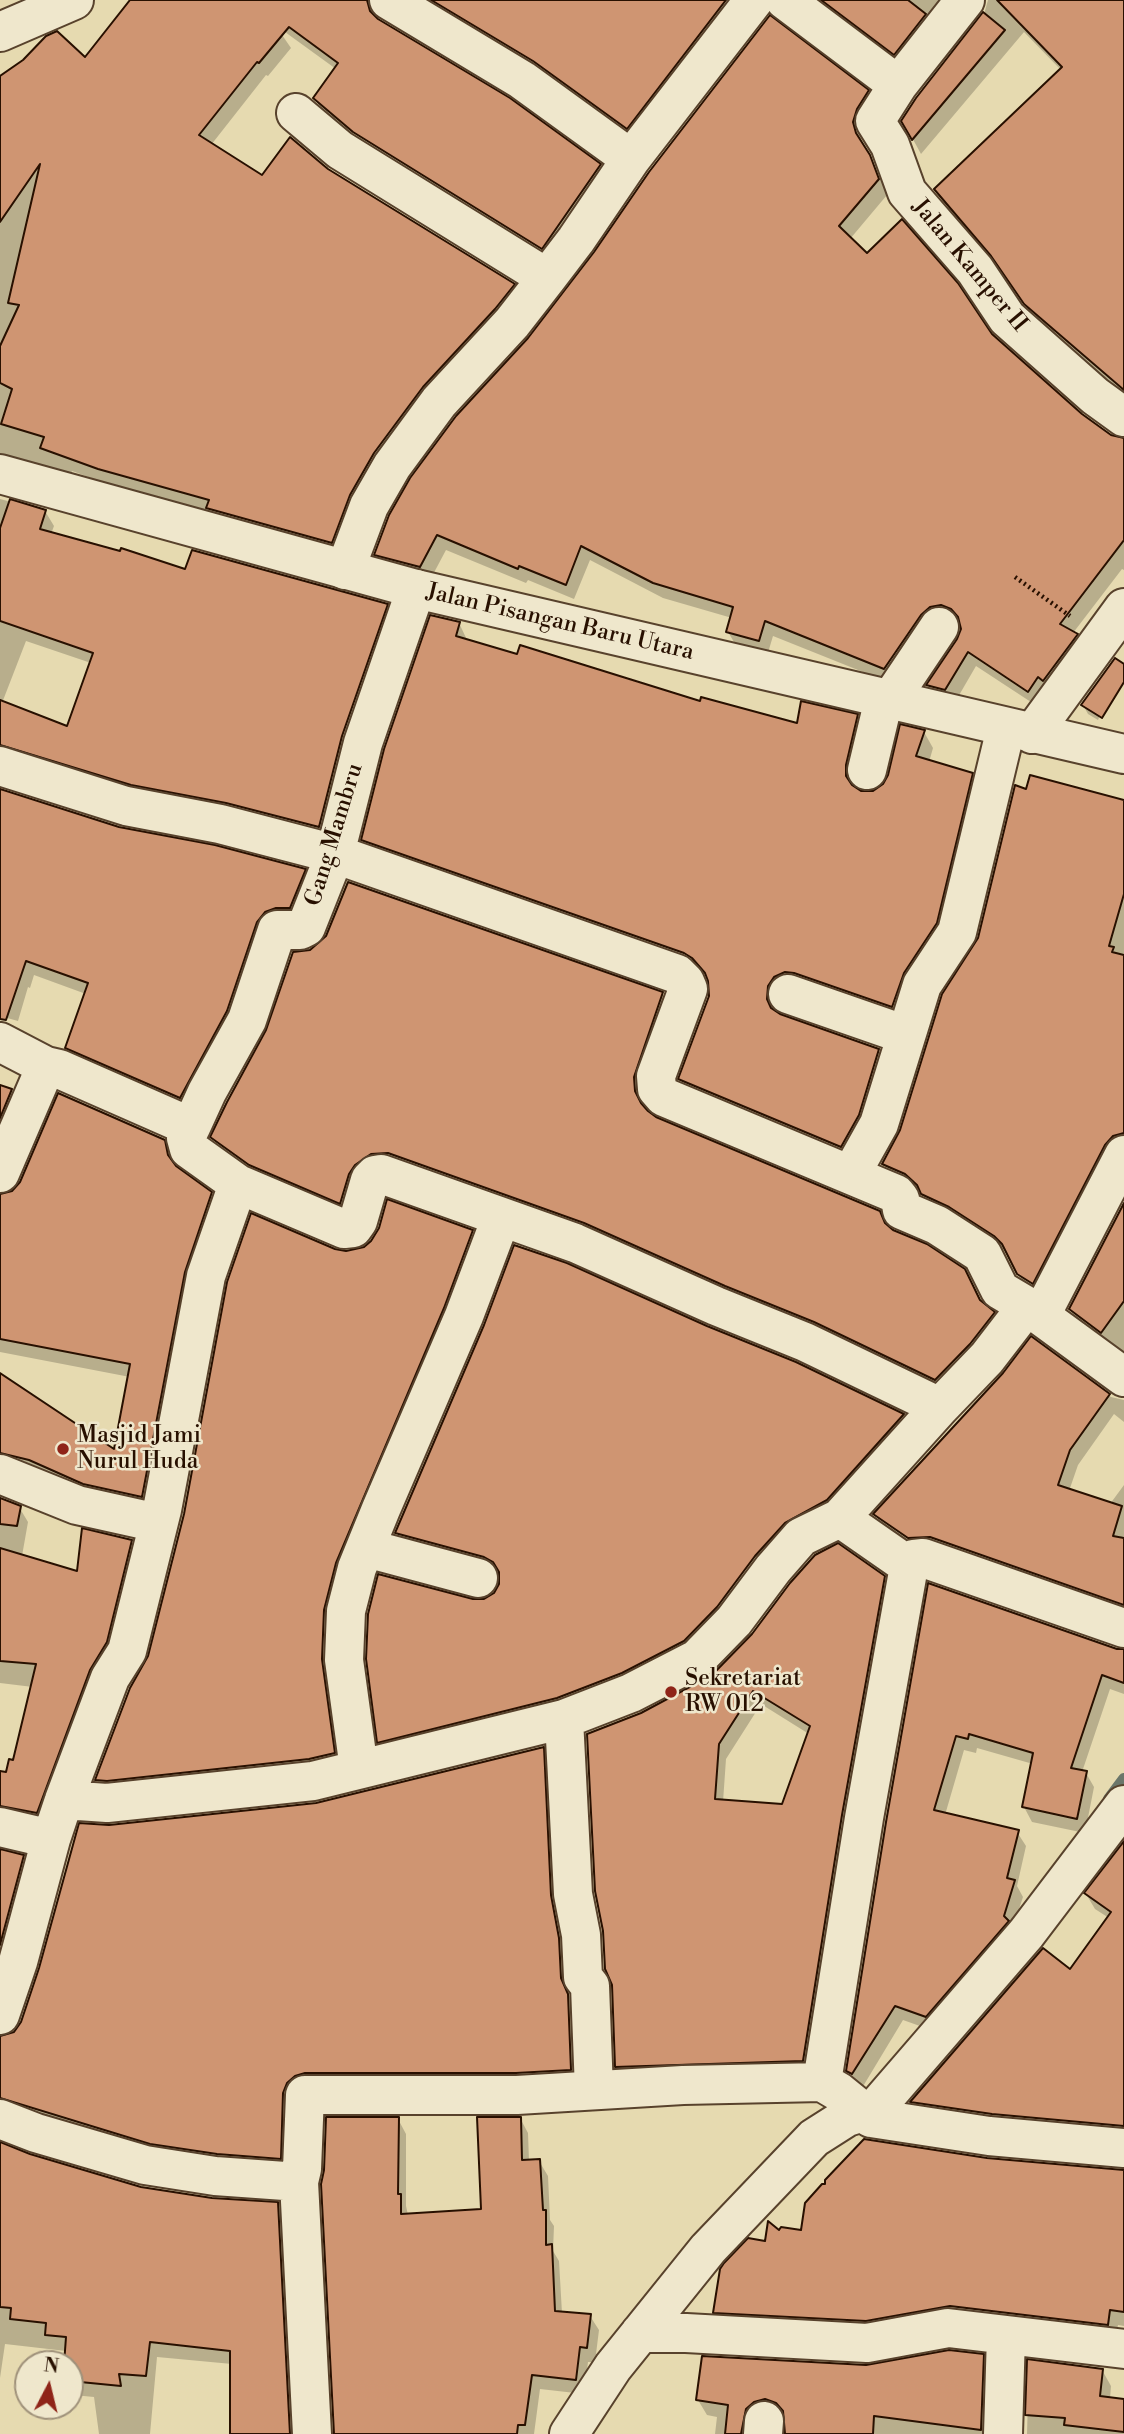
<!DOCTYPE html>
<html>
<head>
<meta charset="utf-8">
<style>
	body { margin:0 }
	#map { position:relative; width:1124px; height:2434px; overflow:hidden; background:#e6dab0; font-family:"Libre Bodoni",serif }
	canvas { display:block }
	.north { position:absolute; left:14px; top:2350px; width:70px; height:70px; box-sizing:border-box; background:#efe7cc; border:2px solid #9f917a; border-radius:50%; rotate:7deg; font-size:19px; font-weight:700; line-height:28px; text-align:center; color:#281000 }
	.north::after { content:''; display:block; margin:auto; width:24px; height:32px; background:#8f2418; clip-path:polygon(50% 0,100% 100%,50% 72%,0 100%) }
</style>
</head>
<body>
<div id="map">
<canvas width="1124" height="2434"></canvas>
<div class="north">N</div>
</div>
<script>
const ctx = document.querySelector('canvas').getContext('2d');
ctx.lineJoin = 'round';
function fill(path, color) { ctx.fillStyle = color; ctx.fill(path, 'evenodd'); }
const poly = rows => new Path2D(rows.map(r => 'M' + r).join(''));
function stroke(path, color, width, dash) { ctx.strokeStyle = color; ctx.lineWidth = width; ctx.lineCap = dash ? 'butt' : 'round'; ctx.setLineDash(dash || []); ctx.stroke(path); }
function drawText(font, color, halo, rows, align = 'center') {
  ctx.font = font + ' "Libre Bodoni",serif'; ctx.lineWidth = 5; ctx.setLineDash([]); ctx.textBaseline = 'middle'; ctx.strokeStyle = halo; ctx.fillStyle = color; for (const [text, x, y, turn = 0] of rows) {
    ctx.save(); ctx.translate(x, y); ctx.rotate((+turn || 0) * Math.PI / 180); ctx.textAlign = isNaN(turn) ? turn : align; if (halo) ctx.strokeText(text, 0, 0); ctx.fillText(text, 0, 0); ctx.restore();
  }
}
const shadow = poly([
	[133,0,258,0,291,48,268,76,266,75,211,145,263,178,327,170,513,285,522,300,340,557,217,523,210,512,108,484,72,471,69,482,0,469,0,78,85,60],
	[288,0,383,0,378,5,376,19,600,165,608,181,551,263,363,147,324,114,315,99,336,69,285,32],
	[417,0,747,0,636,143],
	[812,0,958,0,903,69],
	[988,0,1124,0,1124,397,1034,319,1002,271,945,205,936,190,1061,70,1024,32,921,154,903,121,984,14],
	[867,91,876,107,864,125,861,138,864,147,878,172,887,195,850,239,867,255,991,335,1079,414,1110,436,1124,440,1124,570,1122,569,1073,633,1085,651,1037,706,976,666,958,697,950,693,947,703,937,700,928,685,959,640,962,629,961,624,951,620,893,684,773,636,767,656,737,647,728,632,732,618,663,598,590,560,574,599,528,580,526,583,446,550,429,582,385,570,376,555],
	[0,499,45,511,54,526,51,534,186,571,387,605,395,620,327,841,0,761],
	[26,641,91,663,68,728,2,703],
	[459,623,468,642,701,703,798,725,857,716,866,733,855,783,855,789,861,793,873,793,885,786,924,732,933,748,929,762,972,774,981,791,946,941,902,1023,776,1005,776,1013,878,1050,888,1067,851,1163,690,1096,680,1079,710,996,710,983,704,975,696,970,373,857,363,840],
	[1120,670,1098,720,1088,714,1083,705],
	[0,791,119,829,304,870,313,885,189,1112,75,1063,67,1048,86,994,34,975,30,988,28,987,18,1021,0,1016],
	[1027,791,1124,801,1124,1150,1041,1298,1027,1289,1004,1250,959,1221,932,1209,926,1198,915,1189,892,1179,884,1164,902,1131,980,938],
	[662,994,671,1008,642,1093,643,1108,646,1113,888,1228,993,1313,1002,1328,944,1394,398,1167,348,1217,259,1179,221,1152,212,1137],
	[0,1086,11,1090,20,1105,0,1151],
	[164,1141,173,1156,175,1168,211,1193,219,1209,150,1511,0,1469,0,1375,115,1452,130,1377,0,1352,0,1196],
	[1124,1206,1124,1357,1079,1324,1071,1309],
	[472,1231,480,1246,343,1578,342,1768,105,1795,97,1780,150,1657,335,1251,356,1252,366,1248],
	[707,1328,795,1364,903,1415,911,1429,725,1620,630,1686,387,1755,379,1742,473,1601,485,1601,495,1594,501,1585,501,1574,494,1570,405,1546,397,1533],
	[1032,1339,1111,1397,1124,1400,1124,1422,1114,1414,1078,1465,1069,1491,1110,1504,1124,1485,1124,1616,918,1553,884,1529,875,1514,1004,1374],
	[0,1499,19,1507,28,1522,22,1556,79,1573,131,1541,140,1556,114,1658,45,1827,0,1822,0,1773,8,1774,14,1762,33,1687,0,1683],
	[884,1577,892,1592,811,2074,625,2081,617,2067,642,1714,713,1676,753,1635],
	[761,1704,809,1734,783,1806,723,1802,726,1759],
	[930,1585,1117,1651,1124,1651,1124,1694,1110,1689,1082,1772,1086,1773,1094,1787,1085,1833,1032,1822,1024,1807,1033,1764,977,1748,976,1753,964,1750,945,1815,1017,1832,1026,1846,1017,1886,1023,1897,1012,1930,934,2031,903,2020,862,2088,857,2085,848,2070],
	[543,1749,551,1763,569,1995,576,2010,579,2084,314,2087,288,2173,227,2169,0,2114,0,2038,16,2032,22,2023,109,1827,316,1804],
	[1124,1844,1124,2140,921,2117,912,2102,1070,1972,1109,1918,1095,1909,1086,1894],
	[0,1851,23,1857,31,1871,0,1985],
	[520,2118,528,2133,529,2161,539,2161,548,2176,550,2220,554,2226,553,2251,559,2261,562,2313,590,2316,599,2330,595,2362,588,2362,584,2394,540,2389,534,2434,340,2434,398,2119,406,2134,406,2206,408,2215,483,2211],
	[0,2144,29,2156,141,2188,212,2199,277,2204,286,2219,297,2434,232,2434,232,2364,157,2357,150,2434,99,2434,94,2397,73,2395,70,2390,70,2364,65,2364,66,2351,5,2344,0,2378],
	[987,2160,1124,2171,1124,2326,1118,2325,1116,2340,724,2328,715,2312,767,2243,780,2232,803,2232],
	[982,2356,991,2371,990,2434,785,2434,787,2418,775,2414,751,2434,715,2434,717,2417,707,2415,698,2400,866,2367],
	[1029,2361,1102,2370,1111,2386,1110,2399,1124,2401,1124,2434,1027,2434]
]);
const stream = poly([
	[1109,1799,1124,1779]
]);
const building = poly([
	[130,0,367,0,370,11,378,19,510,98,601,164,542,249,353,132,313,98,338,63,289,27,259,63,257,62,199,135,262,175,290,137,328,169,515,284,495,309,423,387,374,453,350,495,332,543,206,508,209,500,98,469,40,448,44,437,1,424,12,389,0,383,0,346,19,305,8,303,40,164,0,222,0,76,23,60,46,36,57,31,85,57,130,0],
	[431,0,726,0,627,129,533,61,431,0],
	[821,0,908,0,926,14,894,55,821,0],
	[997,0,1124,0,1124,390,1024,304,991,256,934,189,1062,67,997,0],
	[983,12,1005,30,912,140,901,121,916,98,983,12],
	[770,15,869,90,857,109,853,122,856,133,870,155,879,179,839,226,867,253,902,219,958,283,992,334,1082,414,1111,435,1124,438,1124,540,1060,624,1078,634,1043,681,1038,677,1028,692,968,652,945,690,926,685,957,639,961,629,958,617,951,609,941,605,930,607,921,615,884,669,765,621,759,641,726,632,733,607,653,583,581,546,566,585,519,566,518,569,437,535,420,567,374,555,389,515,410,478,456,416,528,338,564,291,594,252,649,172,770,15],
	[10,499,46,510,40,529,120,551,121,548,185,569,192,550,388,604,342,736,319,827,226,803,131,785,0,745,0,700,67,726,93,653,0,621,0,528,10,499],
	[430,615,460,622,456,636,517,654,520,645,700,701,701,697,797,723,801,701,858,714,846,765,846,776,852,785,861,791,873,791,883,784,888,775,900,724,925,730,916,756,973,773,937,923,904,973,892,1007,794,973,785,972,774,977,768,986,767,999,771,1008,780,1014,879,1049,859,1115,841,1147,678,1079,709,996,708,981,705,973,692,958,684,953,361,840,384,749,430,615],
	[1115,658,1124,664,1124,682,1102,718,1081,705,1115,658],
	[1030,775,1124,800,1124,894,1109,946,1114,947,1112,952,1124,955,1124,1133,1113,1136,1105,1145,1033,1284,1017,1274,1002,1244,994,1236,949,1207,921,1194,917,1185,905,1174,882,1164,900,1130,942,994,978,938,1015,785,1026,789,1030,775],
	[0,789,119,827,215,845,306,869,290,908,276,908,265,912,257,922,227,1011,180,1098,65,1048,88,983,26,961,6,1020,0,1019,0,789],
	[348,882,663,992,634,1077,635,1091,641,1103,648,1111,656,1117,880,1211,885,1223,893,1230,927,1244,965,1269,980,1300,995,1312,970,1344,935,1380,814,1322,725,1286,584,1223,388,1153,371,1154,355,1165,349,1174,340,1204,249,1165,210,1137,227,1102,266,1030,293,952,310,950,326,936,348,882],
	[0,1085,12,1089,0,1118,0,1085],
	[58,1093,165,1140,168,1155,176,1166,212,1192,185,1272,142,1497,83,1484,29,1460,0,1453,0,1373,114,1449,130,1364,0,1339,0,1194,12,1191,20,1182,58,1093],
	[387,1199,473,1230,444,1308,336,1563,324,1610,322,1659,335,1753,309,1759,107,1781,95,1780,130,1688,148,1656,184,1514,227,1282,251,1213,335,1249,346,1251,364,1247,371,1241,379,1228,387,1199],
	[1124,1203,1124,1301,1101,1333,1069,1309,1124,1203],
	[514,1245,567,1263,707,1326,796,1362,904,1414,827,1500,785,1523,755,1556,717,1607,684,1641,622,1673,557,1698,377,1743,366,1659,368,1614,378,1574,473,1599,484,1599,494,1593,499,1584,499,1572,493,1562,484,1557,395,1533,484,1325,514,1245],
	[1031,1336,1110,1394,1070,1450,1058,1485,1122,1506,1113,1536,1124,1538,1124,1605,930,1537,908,1538,873,1514,1003,1373,1031,1336],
	[0,1498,21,1506,17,1526,0,1524,0,1498],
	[82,1528,132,1540,107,1642,90,1670,37,1813,0,1806,0,1771,6,1772,9,1759,13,1760,36,1664,0,1661,0,1548,77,1571,82,1528],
	[838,1543,885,1576,842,1815,803,2061,615,2067,612,1985,605,1969,603,1931,595,1891,587,1734,641,1713,712,1675,752,1634,790,1583,815,1555,838,1543],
	[753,1691,810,1726,782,1804,715,1799,719,1744,753,1691],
	[928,1583,1117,1649,1124,1649,1124,1683,1102,1675,1071,1768,1087,1771,1077,1819,1022,1807,1033,1753,969,1734,968,1739,956,1736,934,1810,1019,1830,1007,1878,1015,1880,1004,1916,1009,1921,926,2017,895,2006,852,2074,846,2071,886,1822,928,1583],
	[544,1747,551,1895,559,1938,561,1978,568,1994,571,2070,516,2073,305,2073,295,2076,287,2083,283,2093,281,2159,217,2154,150,2144,0,2098,0,2036,14,2032,21,2022,39,1968,79,1823,109,1825,316,1803,544,1747],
	[1124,1841,1124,2126,992,2114,910,2102,1043,1948,1070,1969,1111,1912,1084,1893,1124,1841],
	[0,1849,24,1855,0,1945,0,1849],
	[326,2117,399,2117,398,2194,401,2194,401,2214,481,2209,477,2117,521,2117,522,2160,540,2159,543,2210,546,2210,546,2245,552,2244,555,2311,591,2314,587,2348,580,2347,576,2380,532,2375,525,2425,518,2425,517,2434,334,2434,321,2184,324,2170,326,2117],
	[864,2139,987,2158,1124,2170,1124,2312,1110,2310,1108,2325,950,2306,866,2321,713,2313,720,2269,724,2263,748,2238,765,2241,768,2221,779,2230,781,2227,801,2230,805,2203,822,2184,825,2184,825,2180,864,2139],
	[0,2142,30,2154,141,2187,212,2198,278,2202,290,2434,230,2434,230,2351,150,2342,146,2376,119,2374,121,2386,70,2381,70,2364,64,2364,66,2337,45,2335,46,2323,10,2319,11,2308,0,2307,0,2142],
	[949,2350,984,2354,981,2430,874,2416,873,2434,785,2434,783,2411,776,2403,765,2399,754,2402,746,2409,741,2434,725,2434,728,2405,696,2400,702,2356,866,2365,949,2350],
	[1027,2359,1103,2369,1100,2396,1124,2399,1124,2432,1064,2425,1065,2418,1025,2415,1027,2359]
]);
const path = poly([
	[1015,577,1070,616]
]);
const minor = poly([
	[389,0,522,80,631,159],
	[785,0,898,85],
	[965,0,898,85,875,121,890,145,907,192,975,270,1007,318,1095,396,1124,417],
	[0,32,74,0],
	[296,113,340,150,547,278],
	[345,570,369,506,392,466,439,402,512,323,547,278,576,240,631,159,754,0],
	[890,700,939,627],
	[1032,734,1124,608],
	[0,766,126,806,220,824,335,854,677,974,685,982,688,989,656,1076,657,1089,664,1097,896,1194,900,1199,902,1210,937,1225,982,1254,1000,1290,1027,1306,987,1358,940,1407,840,1518,801,1537,773,1569,734,1621,697,1659,631,1693,564,1719,313,1781,107,1803,64,1800],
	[867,770,884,699],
	[788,994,906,1035],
	[0,1042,46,1066,59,1069,191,1127,186,1138,189,1149,238,1184,344,1229,353,1228,358,1221,370,1180,375,1175,381,1174,575,1243,716,1306,805,1342,940,1407],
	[191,1127,207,1092,247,1020,277,930,300,930,306,927,335,854,363,743,416,589],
	[0,1173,46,1066],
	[851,1174,879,1124,922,985,957,932,1006,728],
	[1027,1306,1124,1377],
	[1041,1315,1124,1155],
	[0,1474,77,1505,158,1523],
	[840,1518,909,1566],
	[366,1548,478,1578],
	[564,1719,573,1894,581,1935,583,1977,590,1986,594,2090],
	[359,1769,344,1660,346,1611,357,1568,381,1509,464,1316,501,1218],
	[0,1827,51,1839],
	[0,2015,18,1962,51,1839,64,1800,110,1678,127,1651,162,1510,206,1276,238,1184],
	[822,2082,864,1818,909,1566,914,1559,923,1558,1124,1628],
	[871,2118,874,2110,1026,1934,1124,1805],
	[0,2119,36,2133,145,2165,215,2176,299,2182,312,2434],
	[299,2182,302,2169,305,2095,517,2095,683,2085,822,2082,839,2092,871,2118,989,2136,1124,2148],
	[640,2333,686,2333,867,2343,948,2328,1124,2349],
	[569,2434,613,2367,708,2249,814,2138,847,2117,863,2112],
	[763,2434,764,2421],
	[1003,2434,1006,2335]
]);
const tertiary = poly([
	[0,474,416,589,1124,754]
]);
const markers = [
	[63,1449,7,"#8f2418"],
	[671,1692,7,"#8f2418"]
];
const streetNames = [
	["Jalan Kamper II",969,266,50],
	["Jalan Pisangan Baru Utara",560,623,13],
	["Gang Mambru",335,835,-73]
];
const poiNames = [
	["Masjid Jami",77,1436],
	["Nurul Huda",77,1462],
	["Sekretariat",685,1679],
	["RW 012",685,1705]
];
fill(shadow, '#0003');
stroke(stream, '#6b766a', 12);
fill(building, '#cf9572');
stroke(building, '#281000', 2);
stroke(minor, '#58422c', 42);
stroke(tertiary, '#58422c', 42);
stroke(path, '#281000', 4.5, [2, 3.5]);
stroke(minor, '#efe7cc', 38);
stroke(tertiary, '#efe7cc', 38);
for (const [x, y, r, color] of markers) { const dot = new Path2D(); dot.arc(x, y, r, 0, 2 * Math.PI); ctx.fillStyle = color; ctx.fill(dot); stroke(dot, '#efe7cc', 2.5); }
drawText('23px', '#281000', '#efe7cc', streetNames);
drawText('23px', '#281000', '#efe7cc', poiNames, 'left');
</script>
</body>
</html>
